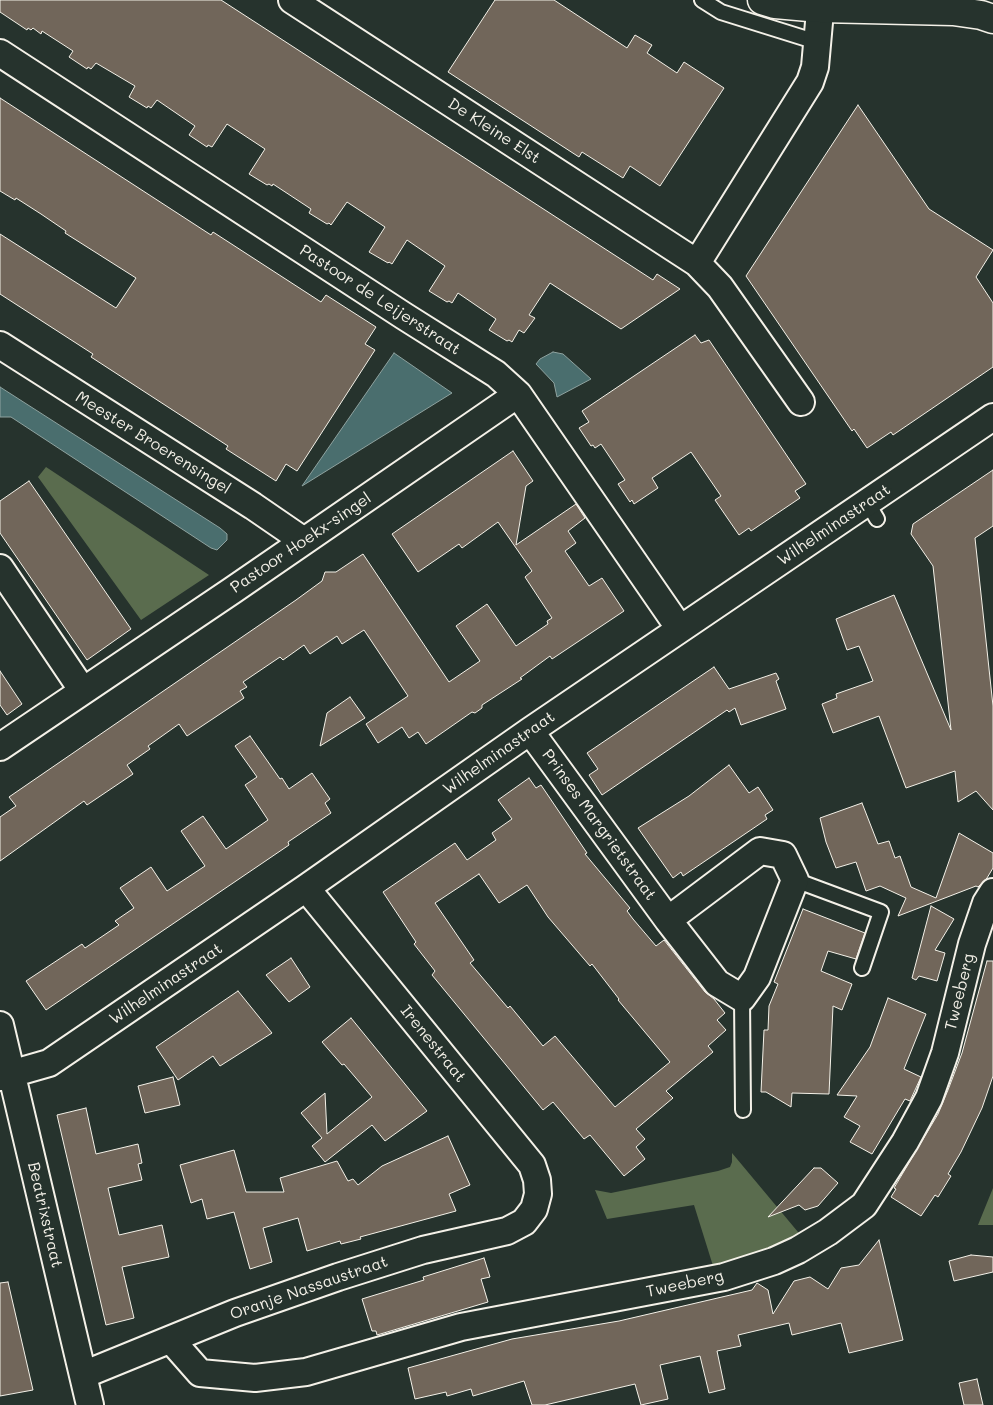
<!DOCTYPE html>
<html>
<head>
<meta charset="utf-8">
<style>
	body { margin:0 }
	canvas { display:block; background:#26332d }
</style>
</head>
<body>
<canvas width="993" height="1405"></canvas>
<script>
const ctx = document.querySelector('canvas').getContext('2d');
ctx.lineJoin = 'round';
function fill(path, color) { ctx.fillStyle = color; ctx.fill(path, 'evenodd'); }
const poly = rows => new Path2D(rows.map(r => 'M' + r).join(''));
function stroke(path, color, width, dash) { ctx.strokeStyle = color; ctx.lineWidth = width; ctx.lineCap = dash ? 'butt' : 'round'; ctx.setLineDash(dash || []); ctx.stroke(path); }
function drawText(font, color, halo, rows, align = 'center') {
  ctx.font = font + ' Mali,sans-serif'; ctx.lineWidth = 4.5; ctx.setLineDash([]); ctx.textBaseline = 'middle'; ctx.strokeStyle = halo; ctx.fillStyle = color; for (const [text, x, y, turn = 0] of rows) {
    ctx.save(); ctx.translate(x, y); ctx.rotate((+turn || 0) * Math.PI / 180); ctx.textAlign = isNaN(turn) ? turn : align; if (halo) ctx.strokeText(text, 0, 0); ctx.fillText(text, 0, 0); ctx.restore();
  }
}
const green = poly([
	[46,467,209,575,141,620,38,477],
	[732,1153,803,1238,714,1269,694,1205,607,1219,595,1190,611,1193,718,1171,730,1167,732,1162],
	[993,1188,993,1225,978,1225]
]);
const water = poly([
	[553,352,563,354,591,379,557,397,554,383,536,364,540,359,553,352],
	[394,353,452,393,302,486,394,353],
	[0,387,220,528,227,534,227,540,217,550,211,548,11,417,0,417,0,387]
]);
const building = poly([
	[0,0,221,0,653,280,657,274,680,289,621,329,550,283,529,315,535,318,524,333,519,330,512,342,509,340,507,341,489,330,496,319,458,293,452,303,449,301,447,302,429,291,445,266,407,240,392,264,389,262,388,263,369,252,385,227,347,202,331,225,329,223,327,224,309,213,311,209,273,184,272,186,269,184,267,185,249,174,265,149,227,124,212,147,208,145,207,147,189,135,195,126,157,100,151,108,148,106,147,108,129,97,135,86,96,63,91,69,88,67,87,69,69,57,73,51,42,31,41,34,33,28,31,30,28,28,27,30,0,12,0,0],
	[495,0,554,0,627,48,635,35,652,45,647,53,677,73,684,62,724,88,660,186,630,166,623,178,582,152,579,157,448,72,495,0],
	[0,98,211,235,213,232,321,302,326,295,376,327,365,344,375,350,297,471,286,464,276,481,226,449,228,446,91,357,93,354,0,294,0,234,116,308,136,278,65,233,66,231,41,214,16,198,15,200,0,191,0,98],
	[858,105,929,209,993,250,976,277,993,303,993,367,893,435,891,432,867,448,854,429,852,431,746,276,858,105],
	[695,335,701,343,709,340,806,484,795,491,800,498,751,531,749,528,739,535,715,500,721,496,691,452,652,478,658,488,634,504,632,500,630,502,618,484,625,480,601,444,595,448,593,445,591,446,579,428,589,422,582,411,695,335],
	[513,451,533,481,526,486,516,545,576,504,585,518,568,531,576,543,565,551,589,586,602,578,624,611,552,659,550,656,520,678,522,679,482,705,482,708,475,713,472,712,426,744,418,732,409,738,402,727,378,743,366,724,408,696,364,630,342,644,337,636,310,654,304,645,283,660,280,657,243,682,247,687,240,691,244,698,187,736,179,724,148,746,150,749,127,765,133,774,87,805,84,801,0,861,0,817,16,806,9,797,296,600,322,581,325,572,336,572,363,554,449,682,480,661,456,626,487,604,516,646,548,624,547,621,552,618,525,577,532,571,498,522,462,548,459,544,418,572,392,534,513,451],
	[993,470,993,526,975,538,993,706,993,810,976,791,958,802,955,771,906,788,879,716,833,733,822,704,837,698,836,694,873,681,859,646,847,650,836,619,894,595,951,730,933,566,911,534,913,524,993,470],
	[29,481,131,629,87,660,0,533,0,501,29,481],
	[714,667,729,689,776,673,779,679,776,681,786,709,741,725,735,708,729,712,727,710,602,795,589,775,598,769,587,753,714,667],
	[0,671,22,704,7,715,0,705,0,671],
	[350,697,365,718,320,746,327,713,350,697],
	[250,736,280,779,282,778,289,789,312,773,330,799,325,803,331,813,288,842,289,845,46,1010,26,981,82,944,85,948,119,925,115,921,134,908,120,888,151,867,167,891,205,866,181,831,203,816,226,849,268,820,245,785,257,777,235,746,250,736],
	[729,765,749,793,758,787,773,810,765,815,767,819,683,876,681,872,673,878,638,828,689,796,729,765],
	[529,778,536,788,541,785,587,853,585,854,630,908,627,911,633,919,656,946,664,940,705,992,714,999,725,1013,717,1020,726,1030,708,1046,713,1052,666,1091,673,1098,636,1129,645,1139,636,1147,645,1159,624,1176,590,1135,584,1139,553,1102,543,1110,432,975,435,971,414,944,416,942,383,892,455,843,467,860,496,840,492,833,512,819,498,800,529,778],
	[479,874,499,903,527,885,548,917,590,966,592,964,619,999,618,1000,670,1062,615,1107,555,1036,543,1046,510,1006,508,1008,470,963,474,960,435,903,479,874],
	[862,803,878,844,889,841,895,858,900,856,911,887,936,898,959,833,993,853,993,868,987,878,978,887,976,886,898,916,906,898,880,886,866,891,856,862,836,868,826,842,820,818,862,803],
	[931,906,954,919,935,950,945,953,937,981,919,976,916,980,912,978,931,906],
	[803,909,865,933,856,959,828,951,821,971,852,984,842,1010,833,1006,829,1094,792,1093,791,1107,766,1092,761,1092,764,1030,768,1030,769,1006,778,984,774,982,803,909],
	[291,958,310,987,289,1002,266,975,291,958],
	[987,961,993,961,993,1076,982,1108,961,1152,948,1174,951,1176,938,1197,935,1195,921,1216,891,1197,896,1189,894,1188,938,1114,948,1090,962,1053,987,961],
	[238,991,272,1033,220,1066,213,1056,178,1080,156,1047,238,991],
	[888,998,926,1014,904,1069,921,1077,910,1101,905,1099,872,1154,850,1142,860,1126,844,1117,857,1096,837,1095,870,1047,888,998],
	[351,1018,427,1111,385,1141,372,1125,325,1162,312,1146,322,1138,301,1113,325,1093,327,1134,372,1097,344,1064,342,1065,322,1042,351,1018],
	[173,1077,180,1105,145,1113,138,1086,173,1077],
	[86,1108,96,1154,138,1144,142,1163,138,1164,142,1180,108,1188,119,1235,162,1225,169,1257,122,1267,134,1318,106,1325,57,1115,86,1108],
	[448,1136,470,1185,449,1194,456,1211,360,1237,361,1239,341,1244,340,1241,307,1251,298,1218,263,1228,272,1262,250,1269,234,1212,207,1219,202,1199,191,1203,180,1165,234,1150,246,1192,284,1192,280,1178,337,1161,348,1181,353,1179,358,1185,382,1166,448,1136],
	[814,1168,821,1168,838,1183,818,1206,805,1210,799,1205,768,1217,814,1168],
	[879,1240,903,1340,849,1353,841,1323,792,1335,789,1323,738,1335,741,1346,717,1351,725,1389,709,1393,700,1356,660,1365,668,1399,641,1405,635,1384,545,1405,532,1405,524,1381,473,1396,471,1389,447,1396,446,1392,415,1399,408,1368,512,1339,619,1321,752,1290,757,1283,768,1290,773,1314,794,1281,810,1277,828,1289,841,1268,859,1265,879,1240],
	[971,1255,993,1257,993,1272,954,1281,949,1261,971,1255],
	[484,1258,490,1277,481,1279,488,1302,377,1335,376,1331,372,1331,362,1299,424,1280,423,1277,484,1258],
	[8,1282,33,1390,0,1396,0,1283,8,1282],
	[977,1379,983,1405,964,1405,959,1383,977,1379]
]);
const lane = poly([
	[702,0,721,12,817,42],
	[867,502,877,519],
	[795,880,881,912,862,968],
	[742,998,743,1110]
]);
const street = poly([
	[292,0,697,263,720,287,801,402],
	[0,53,404,316,496,374,518,394,680,629],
	[697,263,810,82,815,67,821,0],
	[0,345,253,506,304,541],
	[0,568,83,691],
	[530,731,668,920,717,983,742,998,757,977,795,880,783,855,760,851,668,920],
	[0,747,233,590,518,394],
	[0,1025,90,1405],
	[0,1077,49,1063,306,888,530,731,993,417],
	[171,1340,200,1373,255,1378,306,1372,461,1327,724,1277,774,1261,798,1250,828,1232,864,1205,905,1142,929,1098,945,1053,972,944,986,903,993,892],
	[83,1375,235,1313,338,1277,423,1250,507,1231,524,1222,534,1209,538,1194,537,1180,532,1165,306,888]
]);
const secondary = poly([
	[762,0,775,4,820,8,953,11,981,15,993,19]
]);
const streetNames = [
	["De Kleine Elst",494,131,33],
	["Pastoor de Leijerstraat",380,300,33],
	["Meester Broerensingel",153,443,32],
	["Wilhelminastraat",834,525,-34],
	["Pastoor Hoekx-singel",301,543,-34],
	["Wilhelminastraat",499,753,-35],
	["Prinses Margrietstraat",599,825,54],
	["Wilhelminastraat",166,984,-34],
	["Tweeberg",960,992,-76],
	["Irenestraat",433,1044,51],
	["Beatrixstraat",45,1215,77],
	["Tweeberg",685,1284,-12],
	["Oranje Nassaustraat",309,1288,-19]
];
fill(green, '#5a6c4e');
fill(water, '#4a6e6e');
stroke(water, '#8ea29f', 1);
fill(building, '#71665a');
stroke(building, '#f4f1e8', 1);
stroke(lane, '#f4f1e8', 18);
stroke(street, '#f4f1e8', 30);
stroke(secondary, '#f4f1e8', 31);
stroke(lane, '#26332d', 14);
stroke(street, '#26332d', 26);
stroke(secondary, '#26332d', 28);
drawText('16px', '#f4f1e8', '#26332d', streetNames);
</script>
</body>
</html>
